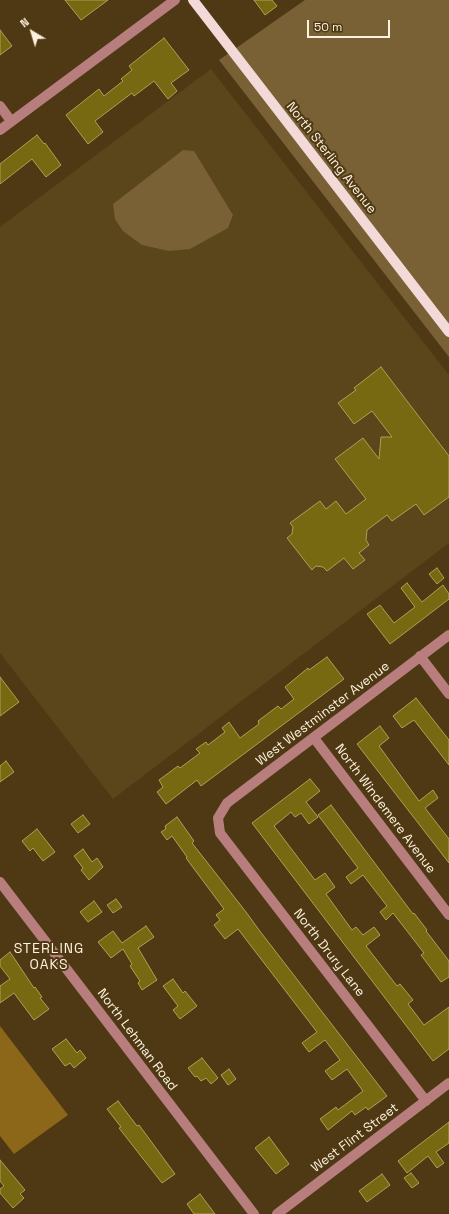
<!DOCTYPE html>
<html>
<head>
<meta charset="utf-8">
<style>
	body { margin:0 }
	#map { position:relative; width:449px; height:1214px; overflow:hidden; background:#4e3914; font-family:"Space Grotesk",sans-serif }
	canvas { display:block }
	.north { position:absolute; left:12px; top:12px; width:40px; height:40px; -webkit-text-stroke:3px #4e3914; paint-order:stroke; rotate:322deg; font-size:11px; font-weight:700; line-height:16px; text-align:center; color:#fef1dd }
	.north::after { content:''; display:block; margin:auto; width:14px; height:18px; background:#fef1dd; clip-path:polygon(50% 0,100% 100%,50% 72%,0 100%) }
	.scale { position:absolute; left:307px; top:20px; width:83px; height:18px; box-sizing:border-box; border:2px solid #fef1dd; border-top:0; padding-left:5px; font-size:12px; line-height:14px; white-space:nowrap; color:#fef1dd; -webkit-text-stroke:3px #4e3914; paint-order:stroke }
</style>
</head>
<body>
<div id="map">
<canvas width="449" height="1214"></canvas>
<div class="north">N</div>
<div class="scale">50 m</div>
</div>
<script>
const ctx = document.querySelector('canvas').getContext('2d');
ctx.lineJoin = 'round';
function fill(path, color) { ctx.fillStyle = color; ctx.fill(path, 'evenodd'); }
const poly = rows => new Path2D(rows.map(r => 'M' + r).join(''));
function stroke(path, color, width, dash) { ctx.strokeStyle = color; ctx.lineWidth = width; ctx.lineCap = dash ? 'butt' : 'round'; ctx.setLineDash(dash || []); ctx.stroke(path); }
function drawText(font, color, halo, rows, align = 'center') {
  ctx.font = font + ' "Space Grotesk",sans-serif'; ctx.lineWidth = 4; ctx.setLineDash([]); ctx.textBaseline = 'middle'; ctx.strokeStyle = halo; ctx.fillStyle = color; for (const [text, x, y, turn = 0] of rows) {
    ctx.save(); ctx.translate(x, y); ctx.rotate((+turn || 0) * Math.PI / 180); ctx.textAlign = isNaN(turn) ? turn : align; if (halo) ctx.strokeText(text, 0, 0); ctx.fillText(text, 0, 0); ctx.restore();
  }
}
const built = poly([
	[211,69,449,375,449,543,113,799,0,653,0,227]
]);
const green = poly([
	[305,0,449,0,449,357,219,60],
	[183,150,194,151,233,215,228,228,190,249,169,251,142,245,123,231,115,219,113,204]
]);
const forest = poly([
	[0,1026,68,1115,14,1154,0,1136]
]);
const building = poly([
	[65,0,108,0,81,20,65,0],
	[254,0,272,0,277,6,265,15,254,0],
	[0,30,12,46,0,55,0,30],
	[164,38,189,70,171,83,177,91,168,99,154,81,134,96,132,93,95,121,103,132,88,144,66,115,99,89,104,96,123,81,121,79,132,70,129,66,164,38],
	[37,135,44,144,45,143,61,165,46,177,32,159,0,184,0,164,37,135],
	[381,367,449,456,449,497,424,515,416,504,392,521,387,515,367,530,366,540,369,545,359,553,365,560,353,569,344,558,327,571,323,567,316,566,312,570,287,538,292,534,293,527,290,523,320,501,326,509,336,501,346,514,366,499,335,459,363,438,379,459,381,437,392,437,372,411,354,424,338,403,356,390,354,388,381,367],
	[437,568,444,578,437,584,429,574,437,568],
	[407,583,422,602,443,585,449,594,449,599,390,644,367,614,380,605,394,623,415,607,401,588,407,583],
	[327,657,344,679,201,786,197,780,166,804,157,792,163,787,159,780,178,766,180,768,200,753,196,749,206,742,208,745,225,732,222,728,229,722,240,738,259,724,258,721,278,706,281,709,294,699,285,687,308,668,309,670,327,657],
	[0,677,19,702,0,716,0,677],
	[416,698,449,740,449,765,414,720,402,728,393,716,416,698],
	[380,726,389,738,379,746,419,801,433,790,438,798,425,808,449,839,449,863,357,744,380,726],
	[6,761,14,772,0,782,0,766,6,761],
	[310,779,320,791,306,802,318,817,309,824,301,813,295,817,291,812,274,826,315,880,325,873,335,887,326,894,352,930,356,927,363,935,374,927,380,935,366,946,397,986,400,984,413,1000,408,1004,424,1025,449,1007,449,1049,433,1061,252,823,310,779],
	[331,805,413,914,414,913,427,930,426,931,449,961,449,977,441,982,421,955,424,953,393,913,386,920,380,912,387,906,363,875,351,884,346,877,358,868,318,815,331,805],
	[83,815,90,824,78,833,71,824,83,815],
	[177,817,194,841,192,843,246,912,259,930,387,1096,368,1110,366,1107,355,1115,352,1111,328,1130,320,1119,336,1107,338,1110,363,1091,347,1069,332,1080,325,1071,340,1060,325,1040,309,1052,302,1043,317,1032,238,929,225,939,214,925,220,920,216,915,224,909,186,858,187,857,172,836,167,840,161,832,166,829,165,826,177,817],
	[37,829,55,852,43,861,33,848,30,851,22,841,37,829],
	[83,849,92,862,97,858,103,867,89,880,81,870,83,868,74,856,83,849],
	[116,899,122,907,113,913,107,905,116,899],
	[94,901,102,912,88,922,80,912,94,901],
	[146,926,154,937,138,948,157,980,142,990,138,983,140,981,130,966,132,964,123,949,111,958,98,942,113,931,122,943,146,926],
	[10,952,34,988,35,987,42,997,40,998,49,1009,34,1020,14,993,0,1003,0,986,10,979,0,966,0,960,10,952],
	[173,979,183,993,185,991,197,1006,180,1019,173,1010,178,1006,163,986,173,979],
	[66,1039,77,1053,80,1050,86,1058,74,1068,70,1063,65,1066,52,1049,66,1039],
	[202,1058,218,1078,211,1084,206,1078,201,1081,197,1076,195,1077,188,1068,202,1058],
	[229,1069,236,1079,228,1085,221,1075,229,1069],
	[118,1101,137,1126,139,1125,175,1174,162,1183,119,1128,121,1127,107,1109,118,1101],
	[449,1122,449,1143,436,1152,444,1163,437,1168,428,1156,407,1173,398,1161,449,1122],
	[269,1137,289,1164,276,1174,255,1148,269,1137],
	[0,1160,25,1190,20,1194,24,1198,13,1208,0,1193,0,1189,4,1186,0,1181,0,1160],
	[411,1173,419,1183,412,1188,404,1178,411,1173],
	[382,1174,390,1185,367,1202,359,1191,382,1174],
	[200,1194,215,1214,194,1214,187,1204,200,1194]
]);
const minor = poly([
	[0,106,11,121],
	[0,130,175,0],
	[420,656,449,694],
	[314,738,449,915],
	[0,882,254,1214],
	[426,1101,220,833,218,818,227,803,449,635],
	[277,1214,449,1083]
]);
const major = poly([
	[193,0,449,332]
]);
const streetNames = [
	["North Sterling Avenue",331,158,52],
	["West Westminster Avenue",323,714,-37],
	["North Windemere Avenue",385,809,53],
	["North Drury Lane",329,953,52],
	["North Lehman Road",137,1040,53],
	["West Flint Street",355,1138,-37]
];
const neighbourhoodNames = [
	["STERLING",49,949],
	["OAKS",49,965]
];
fill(built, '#5b451a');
fill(green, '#7a6135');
fill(forest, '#8c6619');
fill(building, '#766912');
stroke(building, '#aea153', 1);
stroke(minor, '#b87e7d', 10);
stroke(major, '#f3dad9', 10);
drawText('13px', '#fef1dd', '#4e3914', streetNames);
ctx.letterSpacing = '1px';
drawText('14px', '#fef1dd', '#4e3914', neighbourhoodNames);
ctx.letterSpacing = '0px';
</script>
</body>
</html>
